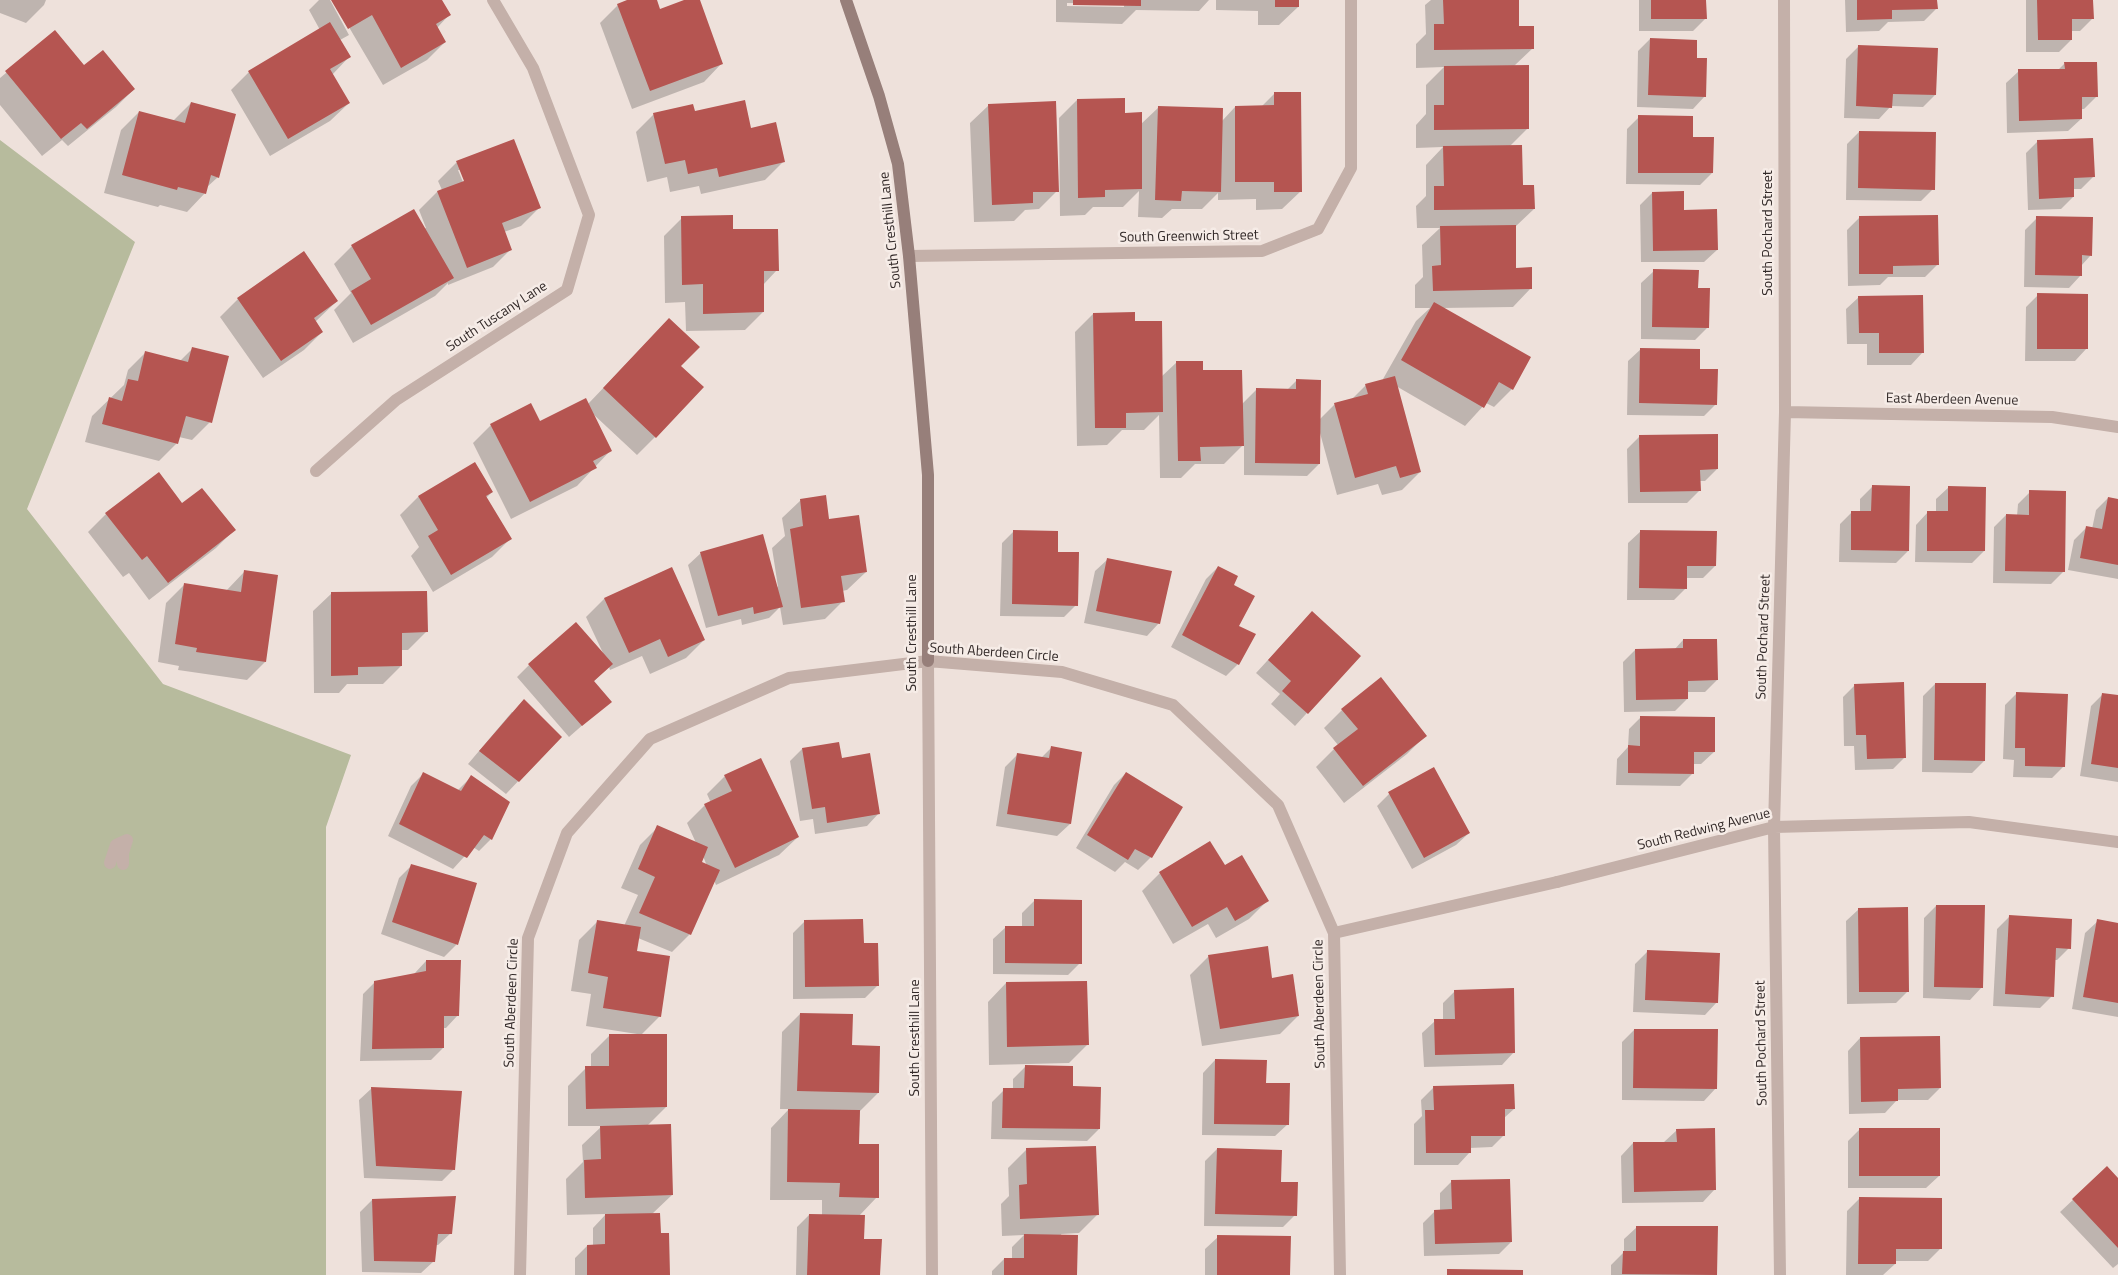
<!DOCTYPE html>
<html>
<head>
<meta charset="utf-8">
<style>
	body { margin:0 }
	canvas { display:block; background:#eee1db }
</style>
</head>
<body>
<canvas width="2118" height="1275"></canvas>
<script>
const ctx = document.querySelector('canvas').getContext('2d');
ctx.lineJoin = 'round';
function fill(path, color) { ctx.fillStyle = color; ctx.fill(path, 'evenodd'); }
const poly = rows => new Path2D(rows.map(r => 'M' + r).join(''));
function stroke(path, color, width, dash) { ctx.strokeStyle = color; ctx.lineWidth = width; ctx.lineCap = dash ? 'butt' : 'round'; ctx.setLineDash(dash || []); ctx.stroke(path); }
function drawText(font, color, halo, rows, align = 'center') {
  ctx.font = font + ' "Titillium Web",sans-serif'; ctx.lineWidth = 5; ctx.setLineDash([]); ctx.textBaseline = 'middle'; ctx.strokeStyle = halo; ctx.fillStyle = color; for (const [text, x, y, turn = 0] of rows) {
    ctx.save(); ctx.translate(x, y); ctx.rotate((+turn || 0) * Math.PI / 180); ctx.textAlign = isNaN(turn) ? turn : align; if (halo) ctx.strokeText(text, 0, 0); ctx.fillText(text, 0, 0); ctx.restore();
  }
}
const green = poly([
	[0,140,135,242,27,509,163,684,351,755,326,827,326,1275,0,1275]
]);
const shadow = poly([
	[0,0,46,0,44,5,26,23,0,13],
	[319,0,330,0,349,35,340,40,349,57,332,75,349,103,330,121,270,156,231,90,249,72,320,30,309,10],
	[333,0,441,0,449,15,437,28,445,42,427,60,383,85],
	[630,0,655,0,659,10,687,0,698,0,722,63,704,82,632,109,600,23,618,5],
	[1056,0,1209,0,1199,11,1136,10,1122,24,1056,22],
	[1067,3,1124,4,1124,7,1067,6],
	[1216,0,1298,0,1298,7,1279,25,1258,25,1258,11,1216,10],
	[1431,0,1518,0,1518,27,1533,48,1514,66,1528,128,1510,146,1522,186,1534,209,1515,227,1515,269,1531,288,1513,307,1442,308,1512,389,1494,407,1486,403,1465,426,1396,386,1420,472,1402,490,1382,495,1378,484,1337,495,1320,433,1319,464,1307,476,1244,475,1244,444,1224,464,1195,464,1181,478,1160,478,1159,415,1144,430,1122,430,1107,445,1077,446,1075,332,1093,314,1134,323,1161,377,1177,362,1202,372,1242,404,1256,390,1287,390,1296,381,1319,420,1335,404,1352,399,1366,385,1386,380,1383,379,1416,321,1430,308,1415,308,1415,285,1423,277,1422,245,1440,228,1417,228,1416,206,1426,196,1426,165,1443,147,1416,148,1416,125,1426,114,1426,85,1444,67,1416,68,1416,44,1426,34,1425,5],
	[1639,0,1705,0,1706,18,1693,31,1639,31],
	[1845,0,1936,0,1936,9,1924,21,1888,22,1879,31,1846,32],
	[2026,0,2092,0,2092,19,2080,31,2071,31,2071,40,2059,52,2026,52],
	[55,32,84,67,134,89,116,107,68,146,62,140,42,156,0,105,0,78],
	[1650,39,1696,59,1705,96,1693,109,1637,107,1638,51],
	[1859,46,1935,95,1923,107,1891,106,1879,119,1844,118,1846,59],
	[2065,63,2096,97,2084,109,2081,109,2081,119,2068,131,2007,133,2006,83,2019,71,2058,70],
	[1274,94,1301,191,1282,209,1256,210,1256,199,1218,200,1218,193,1202,209,1172,209,1162,218,1138,217,1139,191,1123,207,1093,207,1085,215,1060,216,1059,118,1077,100,1124,114,1140,125,1159,107,1222,121,1235,107,1261,107],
	[191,103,218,177,206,188,205,193,187,212,160,205,158,207,104,193,121,130,139,112,173,121],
	[989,105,1057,191,1039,209,1025,210,1014,221,974,222,970,123],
	[694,113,750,129,783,162,765,180,701,194,699,186,670,192,667,177,647,182,636,132,654,114],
	[1639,117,1692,139,1712,173,1700,185,1626,184,1627,129],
	[1859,132,1933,189,1921,201,1846,200,1847,144],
	[513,141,539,208,521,226,504,232,511,249,493,267,448,285,448,283,435,296,353,343,334,310,351,293,334,264,352,246,426,228,419,210,437,192,442,190,438,181,456,163],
	[458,170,461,170,467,186,465,187],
	[2038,141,2093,177,2081,189,2073,189,2073,197,2061,209,2028,210,2026,153],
	[1652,193,1683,211,1717,250,1704,262,1641,262,1640,205],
	[682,218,732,231,777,270,763,285,763,312,745,330,686,331,685,302,665,303,664,236],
	[1859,218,1937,265,1925,277,1888,277,1880,285,1848,286,1847,230],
	[2037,218,2091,255,2081,266,2081,275,2069,288,2024,287,2025,230],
	[1654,271,1697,290,1707,328,1695,340,1641,339,1641,283],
	[2038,295,2087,348,2075,361,2025,361,2026,307],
	[1859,297,1923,352,1911,365,1867,365,1867,344,1847,344,1846,309],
	[238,299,337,301,315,322,322,332,304,350,263,378,220,317],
	[651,338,680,366,655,437,637,455,592,413,611,450,577,486,511,519,473,443,491,425,540,423,588,404],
	[193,348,210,422,192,440,179,437,177,443,159,461,85,442,92,416,124,385,128,370,146,352,180,361],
	[1641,349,1699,370,1716,404,1704,416,1627,415,1628,361],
	[1639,437,1717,469,1705,481,1699,481,1700,490,1687,503,1628,503,1627,449],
	[474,464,492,492,486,498,510,539,492,557,433,592,411,556,419,547,400,515,418,497],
	[1872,487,1908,551,1896,563,1839,562,1840,524,1852,512,1860,512,1860,499],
	[1949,487,1984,551,1972,563,1915,562,1916,525,1928,512,1936,512,1936,499],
	[2030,492,2063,572,2051,584,1993,583,1994,527,2006,515,2017,516,2018,504],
	[2108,498,2118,500,2118,579,2068,570,2074,540,2086,528,2092,529,2096,510],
	[801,500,828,520,866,572,847,590,842,591,843,601,825,619,783,625,780,607,769,618,742,625,741,619,706,628,688,565,701,553,778,587,772,548,785,536,782,518],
	[106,514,234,530,216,548,149,600,129,573,123,577,88,532],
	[1014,531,1056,553,1076,605,1064,617,1000,616,1002,543],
	[1641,531,1715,566,1703,578,1686,578,1686,588,1674,600,1627,600,1628,543],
	[1108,559,1159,623,1147,636,1084,623,1095,571],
	[1218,567,1232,585,1238,626,1238,664,1226,676,1171,647,1206,579],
	[671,568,704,640,686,658,650,674,642,656,610,670,609,667,593,682,610,701,569,737,517,677,529,665,603,653,586,617,604,599],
	[245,571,265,662,247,680,178,670,179,666,158,662,166,603,185,584,226,591],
	[332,593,426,632,408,650,401,650,401,666,383,684,347,684,339,693,314,693,313,611],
	[1300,625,1359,656,1295,726,1271,704,1280,694,1256,673],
	[1683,640,1717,680,1705,692,1687,692,1687,699,1675,711,1624,712,1623,662,1635,650,1674,650],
	[1935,684,1984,761,1972,773,1922,772,1923,696],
	[1855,685,1905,757,1893,769,1855,770,1854,746,1844,746,1843,697],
	[2017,693,2064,766,2052,778,2013,777,2014,760,2003,759,2005,705],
	[2103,694,2118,696,2118,782,2080,776,2091,706],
	[1342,710,1425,736,1407,754,1344,803,1316,767,1338,745,1324,728],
	[512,712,560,737,506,794,468,764],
	[1641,717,1714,752,1701,764,1693,764,1693,773,1680,786,1616,785,1617,759,1628,747,1629,729],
	[1051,748,1081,753,1070,824,1057,836,996,826,1005,767,1017,755,1041,758],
	[802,749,841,759,879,813,867,826,815,834,813,819,800,821,790,761],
	[1126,773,1182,807,1151,857,1138,870,1125,862,1115,872,1076,848,1114,785],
	[423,774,457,791,471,777,491,839,479,851,473,847,453,869,388,836,411,786],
	[725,776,798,837,779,855,716,885,714,880,690,934,672,952,638,938,636,952,660,1016,641,1035,666,1107,647,1126,672,1195,652,1214,660,1234,669,1275,575,1275,575,1258,587,1246,593,1246,593,1228,606,1214,567,1215,566,1179,583,1162,582,1145,602,1126,568,1126,568,1086,586,1068,591,1068,591,1054,609,1036,637,1034,586,1026,591,994,571,991,579,940,597,922,624,926,638,895,621,888,640,845,658,827,696,843,687,823,705,805,711,803,707,794],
	[703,856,707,866,700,863],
	[1389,794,1469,833,1456,845,1412,869,1377,806],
	[411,866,475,884,456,945,444,957,381,934,399,878],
	[1224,867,1267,901,1249,919,1216,938,1208,924,1173,944,1142,891,1160,873],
	[1035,900,1080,963,1068,975,993,974,993,939,1006,927,1022,927,1022,913],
	[1936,906,1982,987,1970,1000,1923,998,1924,918],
	[1859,909,1908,991,1896,1003,1847,1004,1846,921],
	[2009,917,2069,948,2057,960,2054,960,2052,996,2040,1008,1993,1006,1997,929],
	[805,921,863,944,877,986,865,998,793,999,793,933],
	[2098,921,2118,924,2118,1017,2072,1009,2085,933],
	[1647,952,1717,1002,1705,1015,1633,1012,1635,964],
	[1209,956,1271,979,1298,1016,1280,1034,1202,1046,1190,975],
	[426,961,458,1015,446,1028,443,1028,443,1048,431,1060,360,1061,363,994,375,982,414,974],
	[1006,983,1087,1045,1069,1063,989,1065,988,1002],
	[1455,991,1514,1052,1502,1065,1424,1067,1422,1033,1435,1021,1443,1020,1443,1003],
	[800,1014,851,1046,878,1093,860,1111,858,1145,877,1197,859,1216,863,1241,879,1275,796,1275,797,1227,809,1215,822,1215,822,1200,770,1200,771,1128,789,1109,780,1109,782,1032],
	[1634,1030,1716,1088,1704,1101,1622,1100,1622,1042],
	[1860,1038,1940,1088,1928,1100,1897,1100,1885,1113,1849,1114,1848,1051],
	[1215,1060,1265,1085,1288,1124,1275,1136,1202,1135,1203,1073],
	[1025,1067,1072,1087,1099,1129,1087,1141,991,1139,992,1102,1004,1090,1013,1090,1013,1079],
	[1434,1087,1514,1109,1504,1118,1504,1135,1492,1147,1470,1148,1470,1152,1458,1165,1414,1165,1414,1124,1422,1116,1421,1100],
	[372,1088,454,1169,442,1181,364,1178,359,1100],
	[1860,1129,1939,1176,1926,1188,1848,1188,1848,1141],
	[1677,1130,1715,1189,1703,1202,1622,1203,1621,1156,1633,1143,1664,1142],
	[1217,1149,1280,1183,1295,1215,1283,1227,1204,1226,1205,1161],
	[1026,1150,1097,1215,1079,1233,1061,1234,1076,1275,992,1275,992,1271,1004,1259,1012,1259,1012,1247,1024,1235,1002,1236,1001,1204,1009,1196,1008,1168],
	[2107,1168,2118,1180,2118,1264,2113,1268,2060,1212],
	[1452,1181,1511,1242,1499,1254,1424,1256,1423,1223,1435,1211,1440,1211,1440,1193],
	[1859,1199,1940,1249,1928,1261,1895,1261,1895,1264,1883,1275,1846,1275,1847,1211],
	[372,1200,451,1233,438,1245,436,1245,434,1261,421,1273,362,1272,360,1212],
	[1637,1227,1717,1228,1716,1275,1611,1275,1611,1265,1624,1252,1624,1239],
	[1218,1237,1289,1275,1205,1275,1205,1249]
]);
const building = poly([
	[331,0,442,0,451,15,436,24,446,42,401,68,372,15,348,29],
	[627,0,657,0,660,9,684,0,700,0,723,64,650,91,617,4],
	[1073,0,1141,0,1141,6,1073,5],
	[1275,0,1299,0,1299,7,1275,7],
	[1443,0,1519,0,1519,26,1534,26,1534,49,1434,50,1434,24,1444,24],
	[1651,0,1706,0,1707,19,1651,19],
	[1857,0,1937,0,1938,9,1892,10,1892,19,1857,20],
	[2037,0,2093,0,2094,19,2072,19,2072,40,2038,40],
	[330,22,351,57,330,69,350,103,288,139,248,71],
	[55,30,84,65,103,50,135,89,87,129,81,123,61,139,5,71],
	[1650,38,1697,40,1697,58,1707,58,1706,97,1648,95],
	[1858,45,1938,48,1936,95,1893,94,1892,108,1856,106],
	[2064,62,2097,62,2098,97,2082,97,2082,119,2019,121,2018,69,2065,69],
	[1529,65,1529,129,1434,130,1434,105,1444,105,1444,66],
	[1274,92,1301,92,1302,192,1274,192,1274,182,1235,182,1235,106,1274,105],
	[1125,98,1125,113,1142,112,1142,189,1105,190,1105,197,1078,198,1077,99],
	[745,100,751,128,776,122,785,162,719,177,717,168,688,174,685,160,665,164,653,113,693,104,695,111],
	[1056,101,1059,192,1033,192,1033,203,992,205,988,104],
	[191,102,236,114,219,178,211,175,206,194,178,187,177,190,122,175,139,111,185,123],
	[1158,106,1223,108,1221,192,1182,191,1181,201,1155,200],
	[1638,115,1693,116,1693,137,1714,137,1713,173,1638,173],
	[1859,131,1936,132,1935,190,1858,188],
	[2093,138,2095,177,2074,178,2074,197,2039,199,2037,140],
	[514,139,541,208,502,223,512,250,467,268,437,191,464,181,456,161],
	[1522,145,1523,185,1534,185,1535,209,1434,210,1434,186,1444,186,1443,146],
	[1684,191,1684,210,1717,209,1718,250,1653,251,1652,192],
	[414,209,454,278,371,325,351,291,371,279,351,245],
	[733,215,733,229,778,229,779,271,764,271,764,312,703,314,703,284,682,285,681,216],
	[1938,215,1939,265,1893,266,1893,274,1859,274,1859,216],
	[2036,216,2093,217,2092,256,2082,255,2082,276,2035,275],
	[1516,225,1516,268,1532,267,1532,289,1433,291,1432,266,1441,265,1440,226],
	[304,251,338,301,314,318,323,332,281,361,237,298],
	[1653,269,1699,270,1698,288,1710,288,1709,328,1652,327],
	[2037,293,2088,294,2088,349,2037,349],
	[1923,295,1924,353,1879,353,1879,333,1859,333,1858,296],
	[1434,302,1531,357,1513,390,1499,382,1484,408,1401,360],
	[1135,312,1135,321,1162,321,1163,412,1126,413,1126,428,1095,428,1093,313],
	[669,318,700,347,681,366,704,387,656,438,603,388],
	[192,347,229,356,212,423,186,416,178,444,102,424,109,397,122,401,128,379,138,381,145,351,188,362],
	[1640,348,1700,349,1700,369,1718,369,1717,405,1639,403],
	[1176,361,1203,361,1203,370,1242,370,1244,446,1200,447,1201,461,1178,461],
	[1395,376,1421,472,1400,478,1396,466,1355,478,1334,403,1368,394,1365,384],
	[1296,379,1321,380,1320,464,1255,463,1256,388,1296,389],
	[586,398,612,451,593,461,597,468,530,502,490,424,531,403,540,421],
	[1718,434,1718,469,1700,470,1701,491,1640,492,1639,435],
	[475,462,493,492,486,496,512,539,451,575,428,536,438,530,418,496],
	[159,472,182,503,202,488,236,530,168,583,147,556,142,560,105,513],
	[1872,485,1910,486,1909,551,1851,550,1851,511,1871,511],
	[1948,486,1986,487,1985,551,1927,551,1927,511,1948,511],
	[2029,490,2066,491,2065,572,2005,571,2006,514,2029,515],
	[826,495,829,519,859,515,867,572,841,576,845,602,801,608,790,529,803,526,800,499],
	[2108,497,2118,499,2118,565,2080,558,2086,526,2102,529],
	[1013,530,1058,531,1058,552,1079,552,1078,606,1012,604],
	[1640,530,1717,531,1716,566,1687,566,1687,589,1639,588],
	[763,534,783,607,754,614,753,607,718,616,700,552],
	[1107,558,1172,571,1160,624,1096,611],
	[1218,566,1238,576,1234,585,1255,596,1239,626,1256,634,1239,665,1182,635],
	[672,567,705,640,668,657,660,639,629,653,604,598],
	[244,570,278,575,266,662,196,652,197,648,175,644,184,583,241,592],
	[427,591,428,632,402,633,402,666,358,667,358,675,331,676,331,592],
	[1312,611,1361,656,1308,714,1282,691,1291,681,1268,660],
	[576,622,613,664,594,681,612,702,582,726,528,664],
	[1683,639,1717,639,1718,680,1688,681,1688,699,1636,700,1635,649,1683,648],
	[1381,677,1427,736,1363,786,1333,748,1358,729,1341,709],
	[1904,682,1906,758,1867,759,1866,735,1856,735,1854,684],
	[1935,683,1986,683,1985,761,1934,760],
	[2016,692,2068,694,2065,767,2025,766,2025,748,2015,748],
	[2102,693,2118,695,2118,768,2091,764],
	[524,699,562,737,519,782,479,751],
	[1640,716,1715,717,1715,752,1694,752,1694,774,1628,773,1628,745,1640,746],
	[839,742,842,758,870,753,880,814,827,823,825,807,812,809,802,748],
	[1051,746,1082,752,1071,824,1007,814,1017,753,1049,758],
	[761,758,799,837,735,868,704,804,732,791,724,775],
	[1434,767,1470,833,1424,858,1388,792],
	[423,772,461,791,471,775,510,802,492,840,484,835,467,858,399,824],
	[1126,772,1183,807,1152,858,1135,849,1128,860,1087,835],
	[657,825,708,847,702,862,720,870,691,935,639,913,655,877,638,869],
	[1210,841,1225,865,1242,855,1269,901,1235,921,1227,907,1192,927,1159,872],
	[411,864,477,883,458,945,392,922],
	[1034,899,1082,900,1082,964,1005,963,1005,926,1034,926],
	[1936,905,1985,905,1983,988,1934,987],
	[1908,907,1909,992,1859,992,1858,908],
	[2009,915,2072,919,2071,949,2056,948,2054,997,2005,994],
	[863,919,864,943,878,943,879,986,805,987,804,920],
	[2097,919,2118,923,2118,1003,2083,997],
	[597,920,641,927,637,951,670,956,661,1017,603,1008,608,977,588,973],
	[1268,946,1272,978,1293,974,1299,1016,1220,1029,1208,955],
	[1647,950,1720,953,1718,1003,1645,1000],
	[426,960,461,960,459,1016,444,1016,444,1048,372,1049,374,981,426,971],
	[1087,981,1089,1045,1007,1047,1006,982],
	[1514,988,1515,1053,1435,1055,1434,1019,1455,1019,1454,990],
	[800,1013,853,1014,852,1045,880,1046,879,1093,797,1091],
	[1634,1029,1718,1029,1717,1089,1633,1088],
	[609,1034,667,1034,667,1107,586,1109,585,1066,609,1066],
	[1940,1036,1941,1088,1898,1089,1898,1101,1861,1102,1860,1037],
	[1215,1059,1267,1060,1266,1083,1290,1083,1289,1125,1214,1124],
	[1025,1065,1073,1066,1073,1086,1101,1087,1100,1129,1002,1128,1003,1088,1024,1088],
	[1514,1084,1515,1109,1505,1109,1505,1136,1471,1136,1471,1153,1426,1153,1425,1110,1434,1110,1433,1086],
	[371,1087,462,1091,455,1170,376,1166],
	[788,1109,860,1110,859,1144,879,1144,879,1198,839,1197,840,1183,787,1182],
	[671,1124,673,1195,585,1198,584,1160,601,1159,600,1126],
	[1715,1128,1716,1190,1634,1192,1633,1142,1677,1142,1676,1129],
	[1859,1128,1940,1128,1940,1176,1859,1176],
	[1096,1146,1099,1215,1020,1219,1019,1185,1027,1184,1026,1148],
	[1217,1148,1282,1150,1281,1182,1298,1182,1297,1216,1215,1214],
	[2107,1166,2118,1178,2118,1248,2072,1199],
	[1510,1179,1512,1242,1435,1244,1434,1210,1452,1209,1451,1180],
	[456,1196,452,1234,438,1234,435,1262,374,1261,372,1199],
	[1859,1197,1942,1198,1942,1249,1896,1249,1896,1264,1858,1264],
	[660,1213,661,1233,669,1233,670,1275,587,1275,587,1245,605,1244,605,1214],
	[809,1214,865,1215,864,1239,882,1239,880,1275,807,1275],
	[1636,1226,1718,1226,1717,1275,1622,1274,1623,1251,1636,1251],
	[1024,1234,1078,1235,1077,1275,1004,1275,1004,1258,1024,1258],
	[1217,1235,1291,1236,1290,1275,1217,1275],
	[1447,1269,1523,1270,1523,1275,1447,1275]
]);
const lane = poly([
	[110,863,116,845,127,840,123,853,123,864],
	[1334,933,1557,882]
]);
const street = poly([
	[909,256,1262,251,1318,229,1351,168,1351,0],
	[1785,412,2052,417,2118,427],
	[316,471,396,400,567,290,589,215,533,68,493,0],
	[928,661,932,1275],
	[1557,882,1774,827,1969,822,2118,842],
	[520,1275,528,938,567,833,650,739,789,678,928,661,1062,672,1173,705,1278,805,1334,933,1340,1275],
	[1780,1275,1774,827,1785,412,1784,0]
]);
const secondary = poly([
	[846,0,879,96,898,164,909,256,928,475,928,661]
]);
const streetNames = [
	["South Cresthill Lane",891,230,-96],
	["South Pochard Street",1769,233,-90],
	["South Greenwich Street",1189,237,-1],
	["South Tuscany Lane",497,317,-33],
	["East Aberdeen Avenue",1952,400,1],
	["South Cresthill Lane",913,633,-90],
	["South Pochard Street",1764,637,-88],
	["South Aberdeen Circle",994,653,4],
	["South Redwing Avenue",1704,830,-14],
	["South Aberdeen Circle",512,1003,-88],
	["South Aberdeen Circle",1320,1004,-91],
	["South Cresthill Lane",916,1038,-90],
	["South Pochard Street",1762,1043,-91]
];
fill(green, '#b7bb9d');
fill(shadow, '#0003');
fill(building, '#b55551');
stroke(lane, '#c4b0a9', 12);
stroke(street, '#c4b0a9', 12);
stroke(secondary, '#977f7a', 12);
drawText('14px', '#322928', '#f6ece7', streetNames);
</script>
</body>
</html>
